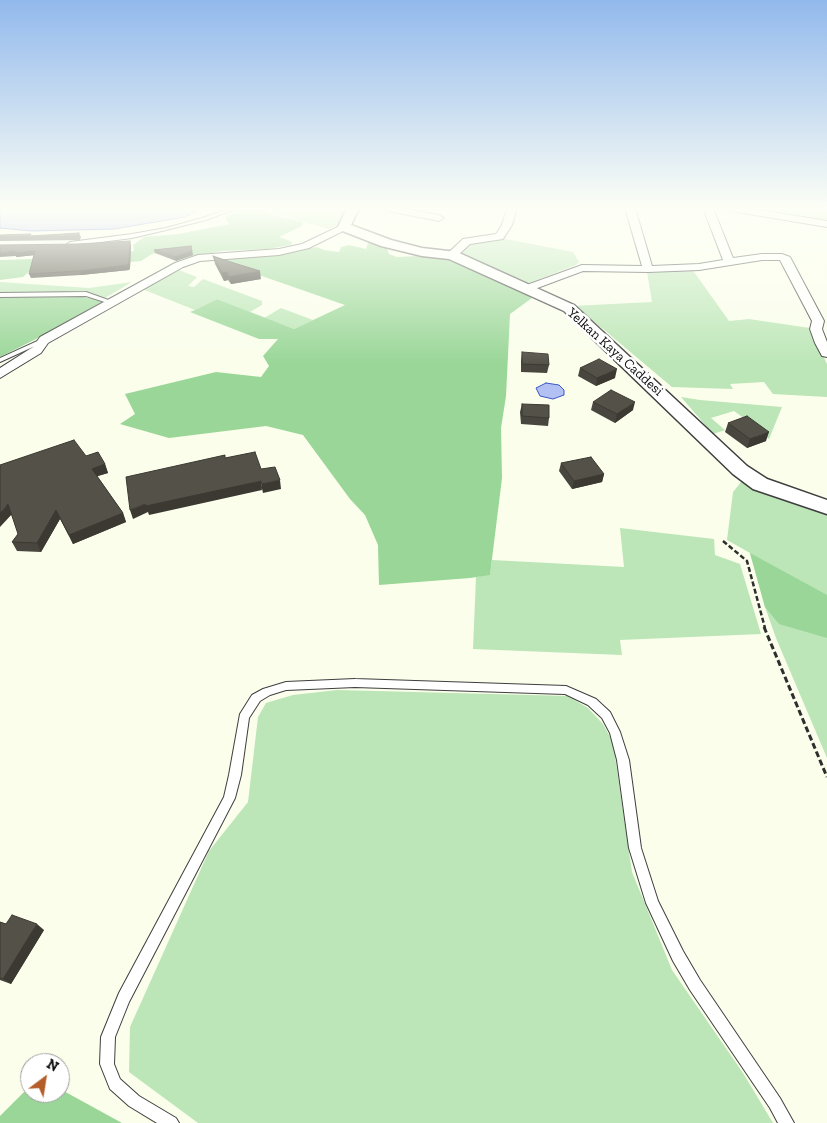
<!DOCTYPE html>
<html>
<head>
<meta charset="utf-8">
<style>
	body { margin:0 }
	#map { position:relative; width:827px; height:1123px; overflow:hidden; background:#fafeeb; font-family:"Zilla Slab",serif }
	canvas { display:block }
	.north { position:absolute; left:20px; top:1053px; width:50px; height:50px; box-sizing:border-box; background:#fff; border:1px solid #9e9e9e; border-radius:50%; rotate:31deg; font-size:14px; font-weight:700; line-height:20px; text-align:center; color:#0c0c0c }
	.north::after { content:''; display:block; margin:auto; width:18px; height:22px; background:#b55d2a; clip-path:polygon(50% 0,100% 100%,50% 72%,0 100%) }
</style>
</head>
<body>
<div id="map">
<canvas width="827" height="1123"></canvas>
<div class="north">N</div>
</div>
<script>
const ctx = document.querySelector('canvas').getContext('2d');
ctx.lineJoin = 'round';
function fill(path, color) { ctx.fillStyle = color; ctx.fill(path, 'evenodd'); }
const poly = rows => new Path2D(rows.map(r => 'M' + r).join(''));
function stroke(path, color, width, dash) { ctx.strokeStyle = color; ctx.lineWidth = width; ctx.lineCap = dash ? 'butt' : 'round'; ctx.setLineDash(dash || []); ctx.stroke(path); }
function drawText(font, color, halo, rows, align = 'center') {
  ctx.font = font + ' "Zilla Slab",serif'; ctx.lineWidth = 5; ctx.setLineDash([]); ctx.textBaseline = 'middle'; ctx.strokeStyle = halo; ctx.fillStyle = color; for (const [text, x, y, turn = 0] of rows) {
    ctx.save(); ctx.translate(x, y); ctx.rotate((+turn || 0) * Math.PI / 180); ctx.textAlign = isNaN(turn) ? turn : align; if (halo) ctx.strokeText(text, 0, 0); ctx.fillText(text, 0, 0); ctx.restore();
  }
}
const green = poly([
	[267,208,348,208,339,224,328,229,272,212],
	[775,208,827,208,827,223,788,215],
	[501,238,573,252,579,262,576,265,526,284,456,255,470,242],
	[692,269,729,321,749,319,810,328,827,364,827,397,773,394,764,382,730,384,733,389,672,387,584,313,572,306,652,302,647,272],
	[179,270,197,277,188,286,194,287,203,279,262,301,262,305,250,312,217,299,195,310,142,289],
	[0,282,89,288,132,282,105,298,87,293,0,292],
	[281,308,313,320,294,329,264,318],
	[681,397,700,400,782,407,769,439,746,423,749,422,734,411,711,418,725,430,713,434],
	[742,481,752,488,827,514,827,758,776,638,765,607,750,553,727,540,733,492],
	[620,528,714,539,715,555,740,564,761,634,620,640,622,655,473,649,476,577,490,574,492,560,624,567],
	[337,690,568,696,588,708,603,724,613,742,632,872,672,970,743,1073,773,1123,198,1123,129,1072,130,1027,209,851,248,802,258,717,266,703,293,695]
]);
const forest = poly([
	[242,208,262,208,269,214,303,222,302,226,279,237,292,242,291,245,267,249,222,251,180,259,164,252,152,254,141,261,30,271,23,277,0,280,0,260,34,259,134,251,133,245,144,237,179,234,229,224,225,218],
	[368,243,386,245,389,254,397,257,442,255,530,295,532,298,510,314,506,396,501,428,502,478,490,575,470,578,379,585,378,545,365,515,350,499,303,435,266,426,169,438,120,424,135,414,125,394,216,372,261,377,269,366,263,356,278,339,259,339,190,312,195,310,217,299,294,329,345,305,213,259,240,256,265,256,317,247,324,250,339,252,341,247,349,245,366,249],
	[0,297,82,297,102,300,102,302,36,339,0,357],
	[750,553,827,595,827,638,779,624,765,607],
	[30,1086,30,1093,60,1093,60,1089,122,1123,0,1123,0,1116]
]);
const water = poly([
	[0,208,197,208,198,210,185,217,114,229,32,231,0,228,0,208],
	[546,383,559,385,564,390,564,395,553,399,540,396,536,388,546,383]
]);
const pathFar1 = poly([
	[723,541,747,561,765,628]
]);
const path = poly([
	[764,627,827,777]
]);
const service = poly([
	[232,208,238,208,206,220,166,230,132,238,70,246,67,244,70,242,132,234,166,228,202,218,232,208],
	[86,292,114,302,111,304,86,296,0,297,0,293,86,292],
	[44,338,46,339,46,341,0,362,0,358,44,338],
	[355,679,566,686,596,699,610,712,620,732,629,760,641,848,658,901,683,951,700,980,780,1098,794,1123,778,1123,770,1108,690,990,673,961,646,903,629,848,617,760,610,733,602,718,588,705,565,694,355,687,286,690,270,695,260,701,249,718,241,775,235,798,129,1002,115,1037,114,1064,120,1079,139,1096,176,1118,179,1123,157,1123,129,1106,110,1089,100,1064,101,1037,119,993,224,797,229,775,240,714,252,695,263,689,286,682,355,679]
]);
const minor = poly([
	[383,208,401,208,439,215,444,218,439,221,388,211,383,208],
	[507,208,517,208,512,225,503,239,470,244,456,257,448,257,447,255,448,253,463,239,496,234,502,225,507,208],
	[625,208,635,208,652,266,699,264,723,260,703,208,713,208,733,258,762,254,782,254,790,257,824,321,822,329,827,342,827,357,822,356,815,343,810,329,812,321,780,260,762,260,699,270,648,272,583,271,532,290,524,290,522,288,524,286,582,265,642,266,625,208],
	[726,208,747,208,827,221,827,227,731,211,726,208],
	[344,224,347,225,347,229,309,248,279,255,200,261,183,267,48,343,41,353,0,378,0,368,33,347,40,337,175,263,198,255,279,249,302,244,344,224]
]);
const tertiary = poly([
	[347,208,359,208,351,225,391,240,422,248,457,252,574,305,747,466,767,479,827,500,827,514,753,489,733,474,564,311,449,259,422,256,381,246,340,230,338,227,347,208]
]);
const wall = poly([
	[79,233,81,237,80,240,0,241,0,235,31,236],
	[0,245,131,245,130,268,129,270,81,275,31,278,29,274,34,255,16,257,16,256],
	[191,246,193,255,176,261,155,253,154,250],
	[213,256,261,279,231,284,228,280,224,281,215,264],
	[522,352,549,365,547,373,521,372,521,361],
	[580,368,615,378,596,386,578,376],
	[593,402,633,410,615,423,591,410],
	[522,404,549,418,548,426,521,424,520,412],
	[728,423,766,441,747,448,725,432],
	[86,456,105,464,108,473,97,476,123,513,126,522,73,544,60,519,41,552,17,551,12,542,18,534,0,465],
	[561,463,604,474,602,482,572,489,559,471],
	[0,922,6,924,44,930,11,984,0,980]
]);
const shadedWall = poly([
	[130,241,131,245,130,268,129,270,81,275,80,271],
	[15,251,35,251,37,255,16,257,16,256,0,257,0,253],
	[192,251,193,255,176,261,175,257],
	[260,271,261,279,231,284,229,277],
	[227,272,228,280,224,281,222,273],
	[617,369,615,378,596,386,597,378],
	[635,402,633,410,615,423,617,414],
	[769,432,766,441,747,448,750,439],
	[105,464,108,473,95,477,92,469],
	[604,474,602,482,572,489,574,481],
	[280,480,281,489,263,493,261,484],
	[261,481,262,490,149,515,148,512,133,519,130,510,145,504],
	[8,504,13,513,0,527,0,513],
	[56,510,60,519,41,552,37,543],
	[123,513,126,522,73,544,69,535],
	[37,924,44,930,11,984,3,979]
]);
const building = poly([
	[79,233,78,236,0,237,0,235,31,234,30,236,79,233],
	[130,241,129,263,127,265,80,271,29,274,35,251,15,253,15,251,0,253,0,245,78,244,130,241],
	[191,246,192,251,175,257,154,250,191,246],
	[213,256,234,263,260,271,229,277,227,272,222,273,213,256],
	[522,352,548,354,549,365,522,364,522,352],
	[599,359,617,369,597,378,580,368,599,359],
	[611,390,635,402,617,414,593,402,611,390],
	[522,404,549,405,549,418,522,416,522,404],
	[747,416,769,432,750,439,728,423,747,416],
	[74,440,86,456,98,452,105,464,92,469,123,513,69,535,56,510,37,543,12,542,18,534,8,504,0,513,0,465,74,440],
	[255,452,261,469,275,467,280,480,261,484,261,481,146,506,145,504,130,510,126,477,225,455,225,458,255,452],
	[591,457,604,474,574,481,561,463,591,457],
	[12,915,37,924,3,979,0,978,0,922,6,924,12,915]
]);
const farStreetnames = [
	["Yelkan Kaya Caddesi",615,352,42]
];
fill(green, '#bce6b7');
fill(forest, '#99d697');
fill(water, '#b2c0f3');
stroke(water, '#3c56c7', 1);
stroke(service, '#3f3f3f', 2);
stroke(minor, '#3f3f3f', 2);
stroke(tertiary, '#3f3f3f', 3);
stroke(pathFar1, '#2e2e2e', 2.5, [5, 2.5]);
stroke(path, '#2e2e2e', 3, [6, 3]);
fill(service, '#fff');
fill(minor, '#fff');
fill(tertiary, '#fff');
fill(wall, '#48463e');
fill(shadedWall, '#3b3932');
fill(building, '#545148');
stroke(building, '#3b3932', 1);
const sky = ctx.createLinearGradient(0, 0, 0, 365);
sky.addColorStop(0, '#92b9ec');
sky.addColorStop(0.57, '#fdfff6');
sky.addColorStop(1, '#fdfff600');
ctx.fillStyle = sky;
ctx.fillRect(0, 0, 827, 365);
drawText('14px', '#0c0c0c', '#fff', farStreetnames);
</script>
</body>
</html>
